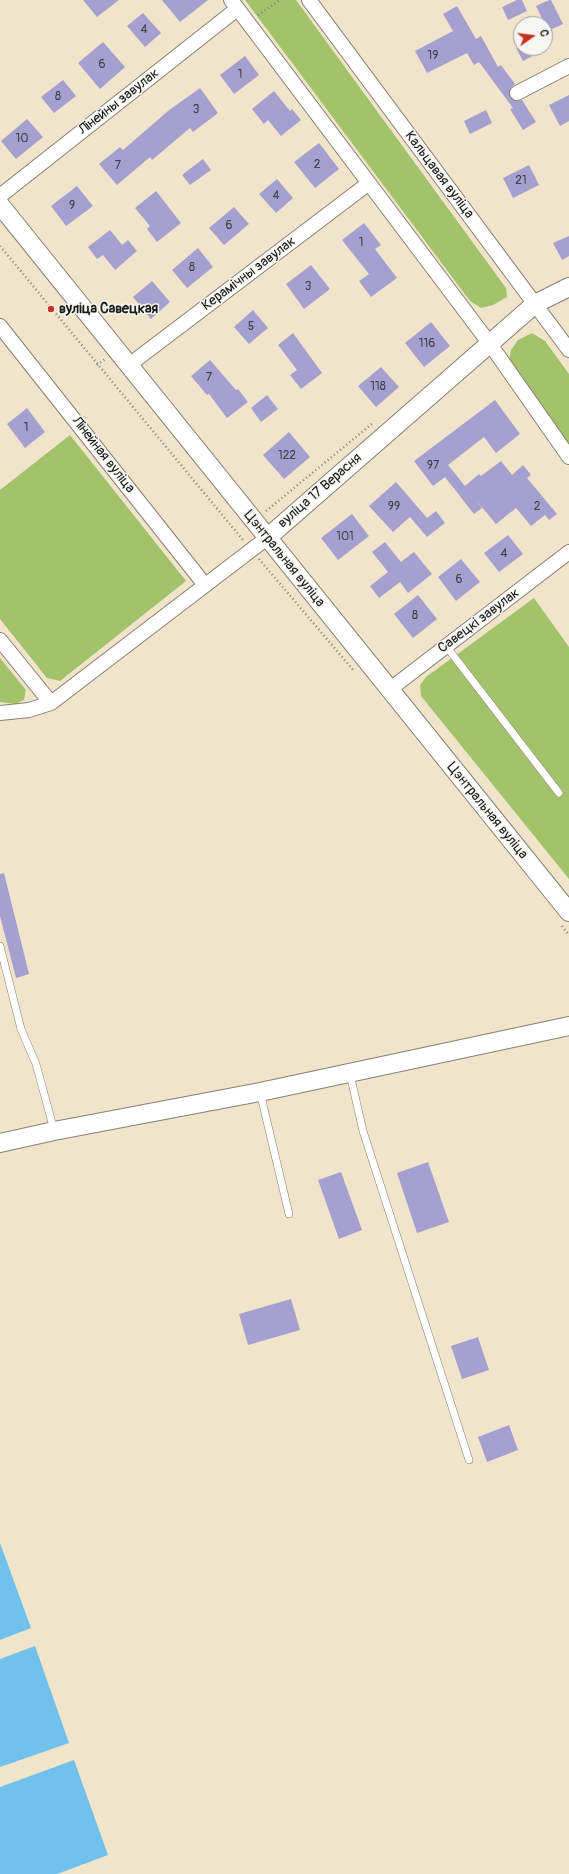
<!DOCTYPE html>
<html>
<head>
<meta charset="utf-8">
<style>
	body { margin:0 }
	#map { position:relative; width:569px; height:1874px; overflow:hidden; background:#f0e4ca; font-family:Pangolin,sans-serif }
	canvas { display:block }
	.north { position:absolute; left:513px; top:16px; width:40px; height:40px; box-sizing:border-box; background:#f6f6f2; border:1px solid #9f9f9c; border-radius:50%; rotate:76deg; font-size:11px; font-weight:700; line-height:16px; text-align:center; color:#1c1c1c }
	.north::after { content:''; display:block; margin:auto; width:14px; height:18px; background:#c8321e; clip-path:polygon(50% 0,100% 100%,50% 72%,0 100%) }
</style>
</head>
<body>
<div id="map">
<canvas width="569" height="1874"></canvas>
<div class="north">С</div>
</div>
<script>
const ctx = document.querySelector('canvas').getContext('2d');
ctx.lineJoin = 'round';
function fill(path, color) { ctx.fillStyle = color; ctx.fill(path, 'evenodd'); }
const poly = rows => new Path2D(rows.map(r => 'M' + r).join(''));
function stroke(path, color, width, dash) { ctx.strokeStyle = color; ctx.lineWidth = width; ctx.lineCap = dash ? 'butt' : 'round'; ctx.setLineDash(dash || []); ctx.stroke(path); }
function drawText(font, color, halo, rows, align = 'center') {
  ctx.font = font + ' Pangolin,sans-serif'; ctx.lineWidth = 3; ctx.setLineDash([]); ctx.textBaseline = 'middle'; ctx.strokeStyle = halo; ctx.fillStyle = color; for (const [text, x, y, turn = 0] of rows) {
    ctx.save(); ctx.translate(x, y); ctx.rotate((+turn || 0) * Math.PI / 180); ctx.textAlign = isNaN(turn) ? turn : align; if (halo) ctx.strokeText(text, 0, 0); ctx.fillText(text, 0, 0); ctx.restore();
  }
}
const green = poly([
	[245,0,296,0,506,288,507,297,493,305,481,308,470,301],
	[532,333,545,341,569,374,569,445,509,359,511,350,518,340],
	[70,435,186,581,60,681,47,678,0,619,0,490],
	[534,598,569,647,569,879,421,696,420,685,426,677],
	[0,658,26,690,24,700,15,704,0,702]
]);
const water = poly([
	[0,1543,31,1628,0,1640],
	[35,1646,69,1743,0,1767,0,1659],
	[74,1760,108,1855,57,1874,0,1874,0,1787]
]);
const building = poly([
	[83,0,119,0,97,17],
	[162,0,208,0,180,22],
	[517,0,522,0,527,11,508,20,502,7],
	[549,0,551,0,563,24,548,31,536,6],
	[457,6,476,39,481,36,498,67,501,65,515,84,510,89,510,97,516,101,522,100,536,122,523,130,510,109,513,108,479,62,474,65,467,53,427,73,415,51,453,31,443,14],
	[143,13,161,33,145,47,127,26],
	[103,42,125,67,100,89,78,63],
	[516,48,548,48,523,61],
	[245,56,259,75,234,94,220,75],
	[63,80,76,96,54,113,41,97],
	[200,88,218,113,193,132,190,128,152,160,150,157,117,185,99,164,120,147,123,150,168,111],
	[274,91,290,111,292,109,301,120,281,136,268,120,264,124,252,109],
	[569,95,569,121,560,126,549,105],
	[486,110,492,123,470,134,464,121],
	[27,119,43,137,16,159,1,141],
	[319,143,339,169,315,188,294,162],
	[203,159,211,170,190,185,182,175],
	[529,165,539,185,513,198,503,178],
	[277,179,293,198,276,213,259,194],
	[77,186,93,206,66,226,51,206],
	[156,191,181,223,157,242,147,229,150,226,135,208],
	[234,207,249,224,224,245,209,228],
	[364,223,381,245,375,249,397,278,371,297,359,281,369,274,342,240],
	[110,230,122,245,128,240,137,251,115,270,103,255,97,259,88,247],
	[569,236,569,256,562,260,553,243],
	[198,248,213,267,187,288,172,270],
	[311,265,330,289,304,309,286,284],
	[152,281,170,302,151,319,133,297],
	[253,310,268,328,249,344,234,327],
	[431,322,450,346,424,367,405,343],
	[293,333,322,373,301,389,290,375,297,370,278,345],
	[210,360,236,390,238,389,248,402,227,418,209,394,207,395,191,376],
	[381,367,399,387,376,407,358,386],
	[267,395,278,409,261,422,251,408],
	[495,400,520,434,496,453,484,437,448,465,465,486,479,474,481,476,501,461,512,475,523,465,531,475,527,478,557,514,549,520,545,515,531,526,516,508,496,524,475,499,482,508,474,514,445,477,433,486,414,461],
	[27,408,45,432,25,448,7,424],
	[289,432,310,457,284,479,263,455],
	[396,482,427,518,436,511,445,523,427,537,410,517,393,532,369,506],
	[352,514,369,536,338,560,321,538],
	[508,535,523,554,499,572,484,553],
	[385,542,401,562,414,552,432,574,408,593,400,582,379,598,370,586,388,572,372,552],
	[461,559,480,582,456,601,438,577],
	[418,595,437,619,413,638,394,614],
	[4,873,29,974,16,978,0,916,0,874],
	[428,1162,449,1222,417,1233,397,1173],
	[341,1172,362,1230,339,1239,318,1180],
	[291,1299,300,1330,248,1345,239,1314],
	[478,1337,489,1370,462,1379,451,1346],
	[509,1425,518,1450,487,1462,478,1437]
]);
const path = poly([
	[258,15,280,0],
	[0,246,243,540],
	[97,365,105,359],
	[266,511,373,423],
	[259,559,354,671],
	[562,926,569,935]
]);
const service = poly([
	[446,646,559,793],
	[0,946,21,1029,36,1064,54,1130],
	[350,1074,363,1131,469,1460],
	[260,1092,289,1214]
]);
const minor = poly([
	[231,0,490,344,569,457],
	[309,0,569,350],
	[517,93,569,66],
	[0,196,237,9],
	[0,326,205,585],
	[129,365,369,183],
	[0,640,51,703],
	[389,690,569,552],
	[0,713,29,710,51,703,267,538]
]);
const tertiary = poly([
	[0,205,569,912],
	[267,538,535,304,569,287],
	[0,1143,54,1131,260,1092,569,1026]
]);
const markers = [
	[51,309,4,"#c8321e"]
];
const numberNames = [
	["4",144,30],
	["19",433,56],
	["6",102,65],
	["1",240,75],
	["8",58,97],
	["3",196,110],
	["10",22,139],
	["2",317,165],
	["7",118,166],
	["21",521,181],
	["4",276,196],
	["9",72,206],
	["6",229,226],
	["1",361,243],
	["8",192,268],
	["3",308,287],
	["5",251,327],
	["116",427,344],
	["7",209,378],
	["118",378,387],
	["1",26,428],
	["122",287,456],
	["97",433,466],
	["99",394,507],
	["2",537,507],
	["101",345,537],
	["4",504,554],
	["6",459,580],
	["8",415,616]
];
const streetNames = [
	["Лінейны завулак",119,102,-38],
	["Кальцавая вуліца",439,175,53],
	["Керамічны завулак",249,274,-37],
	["Лінейная вуліца",103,455,52],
	["вуліца 17 Верасня",320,491,-41],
	["Цэнтральная вуліца",284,559,51],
	["Савецкі завулак",479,621,-37],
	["Цэнтральная вуліца",487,811,51]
];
const poiNames = [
	["вуліца Савецкая",59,309]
];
fill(green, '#a3c36b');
fill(water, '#70c1eb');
fill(building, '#a6a0d0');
stroke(service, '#868073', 8);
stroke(minor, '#868073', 16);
stroke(tertiary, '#868073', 20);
stroke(path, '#868073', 2.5, [1, 3]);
stroke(service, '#fff', 7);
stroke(minor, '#fff', 14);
stroke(tertiary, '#fff', 18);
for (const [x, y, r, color] of markers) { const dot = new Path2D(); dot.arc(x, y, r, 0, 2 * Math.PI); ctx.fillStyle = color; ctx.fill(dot); stroke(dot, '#f6f6f2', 1.5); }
drawText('12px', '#3e3d49', null, numberNames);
drawText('14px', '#1c1c1c', '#f6f6f2', streetNames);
drawText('bold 14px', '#1c1c1c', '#f6f6f2', poiNames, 'left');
</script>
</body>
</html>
